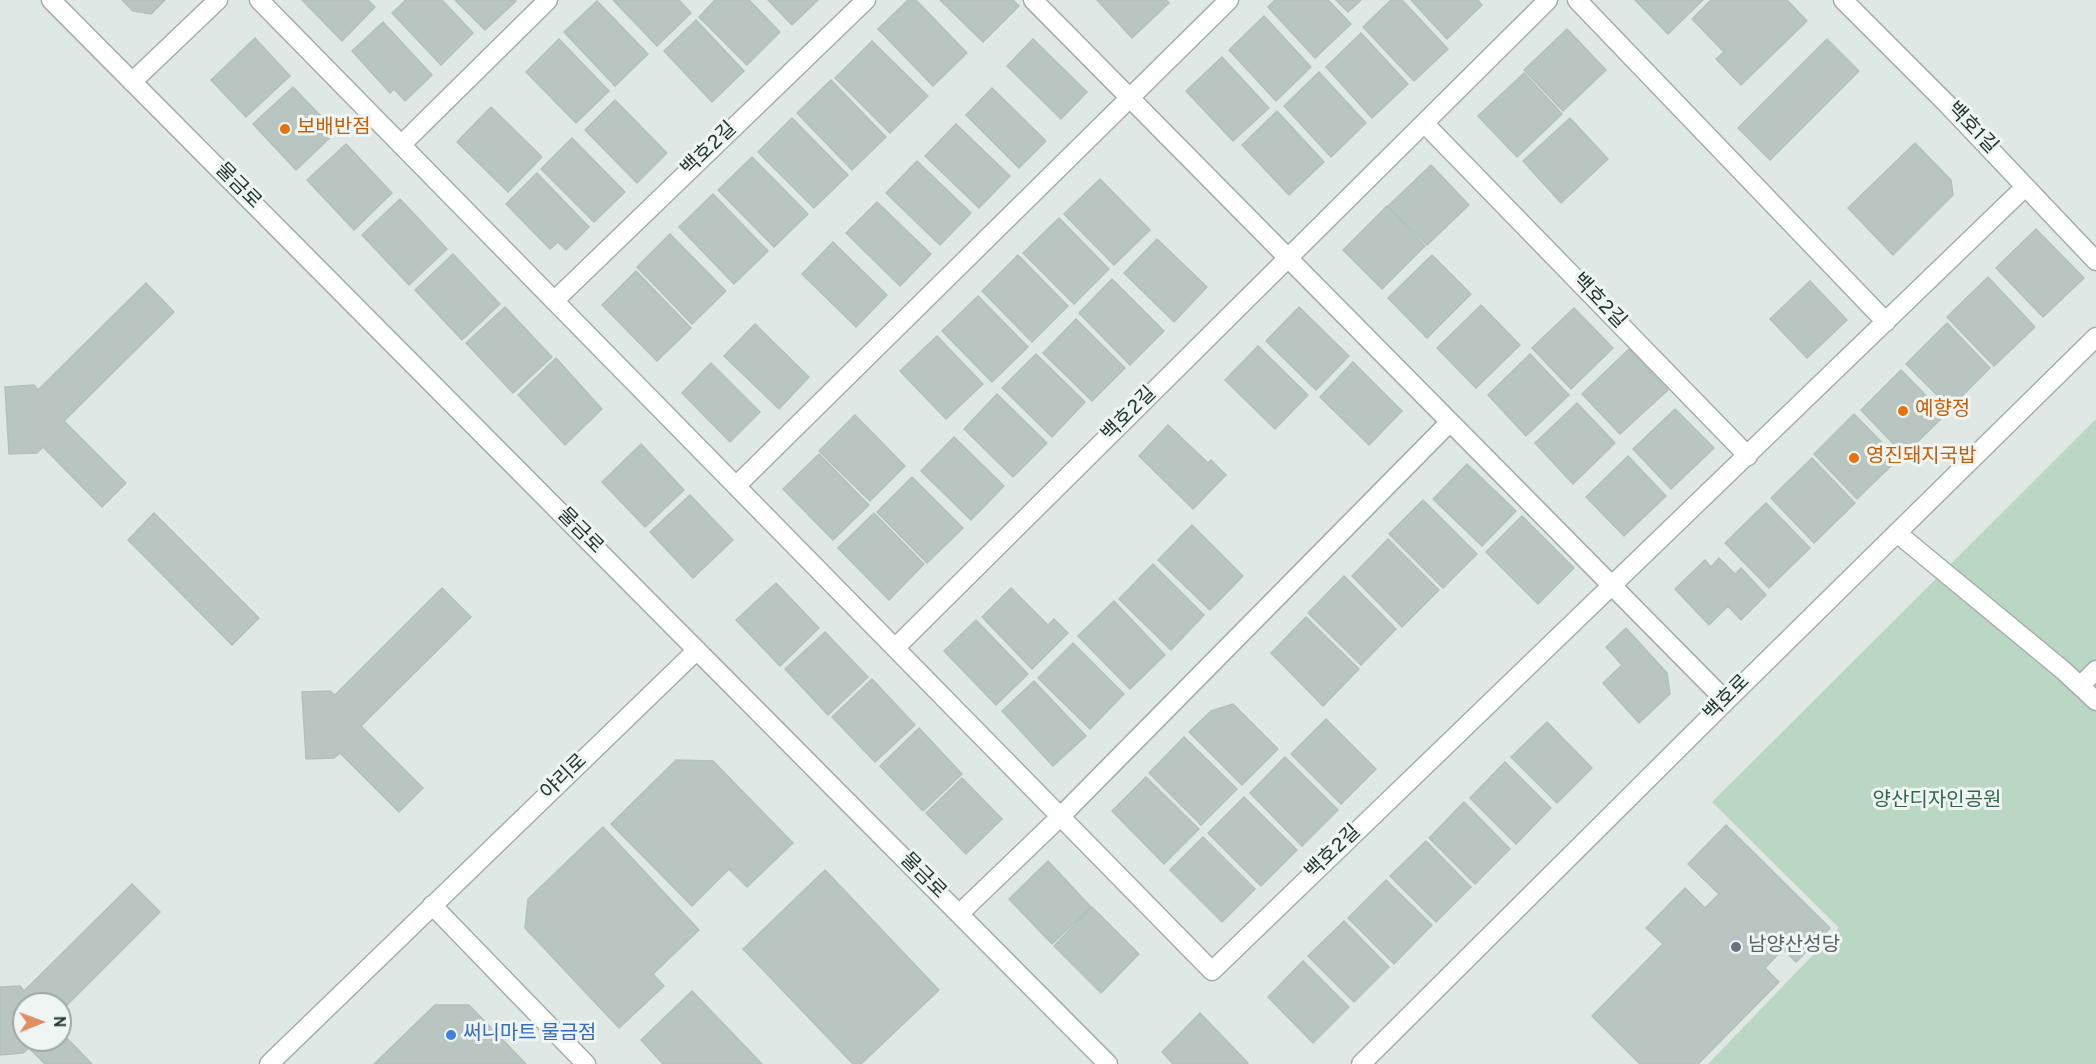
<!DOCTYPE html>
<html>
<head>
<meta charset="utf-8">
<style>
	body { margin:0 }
	#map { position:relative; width:2096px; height:1064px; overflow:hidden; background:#dfe8e5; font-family:Overpass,sans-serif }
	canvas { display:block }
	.north { position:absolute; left:12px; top:992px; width:60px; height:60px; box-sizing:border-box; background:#eff5f3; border:2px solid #9da9a6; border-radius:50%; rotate:89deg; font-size:16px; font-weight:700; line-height:24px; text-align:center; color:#223632 }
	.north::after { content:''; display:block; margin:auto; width:21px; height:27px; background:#e18d64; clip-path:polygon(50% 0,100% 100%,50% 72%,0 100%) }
</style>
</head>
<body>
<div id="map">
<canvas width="2096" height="1064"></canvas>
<div class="north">N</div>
</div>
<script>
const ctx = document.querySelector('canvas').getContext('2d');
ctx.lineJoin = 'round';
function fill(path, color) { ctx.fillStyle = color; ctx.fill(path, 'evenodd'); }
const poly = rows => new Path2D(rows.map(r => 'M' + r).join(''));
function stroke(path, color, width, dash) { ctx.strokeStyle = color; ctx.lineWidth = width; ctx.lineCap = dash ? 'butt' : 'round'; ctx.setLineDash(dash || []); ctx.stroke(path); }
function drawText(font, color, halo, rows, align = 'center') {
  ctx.font = font + ' Overpass,"Noto Sans KR",sans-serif'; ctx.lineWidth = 6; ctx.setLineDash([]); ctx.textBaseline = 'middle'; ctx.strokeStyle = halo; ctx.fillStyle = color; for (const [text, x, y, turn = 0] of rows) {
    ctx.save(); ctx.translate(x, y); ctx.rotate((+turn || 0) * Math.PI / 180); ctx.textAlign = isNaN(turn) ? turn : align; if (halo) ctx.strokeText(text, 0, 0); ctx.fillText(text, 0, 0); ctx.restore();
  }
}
const green = poly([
	[2096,419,2096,1064,1708,1064,1839,928,1712,802]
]);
const building = poly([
	[122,0,165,0,151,14,133,11,122,0],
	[302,0,368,0,375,7,342,41,302,0],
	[406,0,442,0,473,33,441,65,392,13,406,0],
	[455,0,515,0,516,1,485,30,455,0],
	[613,0,679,0,691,13,657,46,613,0],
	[715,0,749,0,780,32,747,65,699,17,715,0],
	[768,0,818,0,792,25,768,0],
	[908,0,916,0,967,53,933,86,878,29,908,0],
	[940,0,1013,0,1019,6,983,42,940,0],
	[1097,0,1166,0,1169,3,1132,38,1097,0],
	[1275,0,1328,0,1351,24,1315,58,1268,7,1275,0],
	[1336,0,1361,0,1348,12,1336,0],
	[1391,0,1402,0,1448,49,1414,81,1363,27,1391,0],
	[1411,0,1478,0,1482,5,1447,39,1411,0],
	[1635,0,1703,0,1668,34,1635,0],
	[1711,0,1787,0,1807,21,1741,85,1716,59,1724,52,1692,19,1711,0],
	[597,1,648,54,615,86,564,32,597,1],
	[1264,16,1311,67,1276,101,1229,50,1264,16],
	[696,20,744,71,712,102,664,51,696,20],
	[383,22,432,75,405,101,394,89,390,93,352,51,383,22],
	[1567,29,1606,70,1563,111,1524,70,1567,29],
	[1361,33,1408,84,1372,118,1326,67,1361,33],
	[255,38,290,76,246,117,211,80,255,38],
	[559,39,609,91,576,123,526,72,559,39],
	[1033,39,1087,92,1061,119,1007,66,1033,39],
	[1827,39,1859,71,1770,160,1738,128,1827,39],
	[872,41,928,96,890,133,835,78,872,41],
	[1222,57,1269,108,1233,141,1186,91,1222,57],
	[1319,72,1366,123,1331,157,1284,106,1319,72],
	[1524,73,1562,114,1517,157,1478,116,1524,73],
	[831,80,886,137,852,170,797,113,831,80],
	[293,87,336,132,296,170,253,124,293,87],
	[992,88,1046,141,1019,168,966,115,992,88],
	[615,100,667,153,637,183,585,130,615,100],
	[491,107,542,157,508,192,457,142,491,107],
	[1277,111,1324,162,1289,195,1242,145,1277,111],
	[792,118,848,175,814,208,758,152,792,118],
	[1570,118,1608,159,1561,203,1523,161,1570,118],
	[956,124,1010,176,979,208,925,156,956,124],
	[572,138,625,192,594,222,541,169,572,138],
	[1915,143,1951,180,1953,195,1893,255,1848,208,1915,143],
	[346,144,392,193,354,230,307,180,346,144],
	[752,157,808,214,774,247,718,190,752,157],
	[917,161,971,213,940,245,886,193,917,161],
	[1431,165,1469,205,1427,245,1388,206,1431,165],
	[537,173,589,227,566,250,558,242,550,249,506,204,537,173],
	[1100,179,1150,230,1114,265,1064,214,1100,179],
	[713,194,768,251,734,284,679,227,713,194],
	[400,199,447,249,409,285,362,235,400,199],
	[877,202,931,254,900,286,846,233,877,202],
	[1387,206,1425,246,1382,289,1343,250,1387,206],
	[1059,218,1109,269,1074,304,1023,253,1059,218],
	[2036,229,2084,278,2043,317,1996,268,2036,229],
	[670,234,726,291,692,324,637,267,670,234],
	[1157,239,1207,287,1174,322,1124,273,1157,239],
	[833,242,887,295,856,327,802,274,833,242],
	[453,254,500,304,462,340,415,290,453,254],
	[1018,255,1068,306,1032,342,982,291,1018,255],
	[1432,255,1471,294,1427,338,1388,298,1432,255],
	[636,271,691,328,657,361,602,305,636,271],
	[1988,277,2035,327,1994,366,1947,317,1988,277],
	[1112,279,1164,331,1130,365,1079,313,1112,279],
	[1810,281,1847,320,1807,358,1770,319,1810,281],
	[146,283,174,312,64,421,126,483,102,507,43,447,37,453,9,454,5,387,34,385,38,390,146,283],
	[978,296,1028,347,992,382,942,331,978,296],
	[1481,305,1520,345,1476,388,1437,348,1481,305],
	[505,307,552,357,513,393,466,343,505,307],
	[1299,307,1349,356,1316,390,1266,341,1299,307],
	[1574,308,1613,348,1571,389,1532,348,1574,308],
	[1076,319,1125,368,1092,401,1043,353,1076,319],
	[1947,323,1990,368,1950,408,1906,364,1947,323],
	[755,324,809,377,779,409,724,356,755,324],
	[937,336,983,384,946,419,900,371,937,336],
	[1258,346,1308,395,1275,429,1225,380,1258,346],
	[1629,349,1668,390,1620,434,1582,394,1629,349],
	[1036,354,1085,402,1052,437,1002,388,1036,354],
	[1530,354,1569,395,1526,436,1488,395,1530,354],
	[556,358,602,409,565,445,518,395,556,358],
	[1353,362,1402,411,1369,445,1320,397,1353,362],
	[711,363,760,412,730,442,682,393,711,363],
	[1901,370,1945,415,1904,455,1861,410,1901,370],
	[997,394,1047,443,1013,477,964,429,997,394],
	[1577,403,1615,443,1573,484,1535,443,1577,403],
	[1675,409,1714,448,1671,489,1633,449,1675,409],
	[1854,414,1898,459,1857,499,1814,454,1854,414],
	[855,415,905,466,870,501,819,451,855,415],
	[1168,425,1208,463,1211,460,1226,475,1193,509,1139,456,1168,425],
	[954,437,1004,486,971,520,921,471,954,437],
	[641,444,684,490,645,527,602,482,641,444],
	[819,454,869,505,833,540,783,489,819,454],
	[1628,456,1666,496,1624,536,1586,497,1628,456],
	[1812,458,1855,503,1814,543,1771,498,1812,458],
	[1467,464,1516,511,1482,546,1433,499,1467,464],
	[912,477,963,528,927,563,877,512,912,477],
	[690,495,733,540,693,578,650,532,690,495],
	[1423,500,1477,554,1443,588,1389,534,1423,500],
	[1766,503,1810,548,1769,588,1725,543,1766,503],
	[154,513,259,618,232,645,128,540,154,513],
	[874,513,924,564,889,600,838,548,874,513],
	[1522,516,1574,568,1538,604,1486,552,1522,516],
	[1192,525,1243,576,1210,610,1158,560,1192,525],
	[1388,539,1439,590,1402,627,1352,576,1388,539],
	[1719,558,1735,574,1741,568,1766,595,1741,620,1728,606,1709,625,1675,589,1705,560,1711,567,1719,558],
	[1153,564,1204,615,1171,650,1119,599,1153,564],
	[1344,576,1396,629,1361,665,1308,613,1344,576],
	[776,583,819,628,780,666,736,620,776,583],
	[442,588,471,617,361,726,423,788,399,812,340,753,334,758,306,759,302,692,330,691,335,695,442,588],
	[1011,588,1048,625,1054,619,1068,633,1032,669,982,617,1011,588],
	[1114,601,1165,655,1130,689,1078,636,1114,601],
	[1306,617,1359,669,1323,706,1271,653,1306,617],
	[976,620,1028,674,996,705,944,651,976,620],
	[1626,628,1667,673,1670,694,1639,723,1603,683,1622,665,1606,647,1626,628],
	[825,632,868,677,828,715,785,669,825,632],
	[1073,643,1124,694,1090,729,1038,678,1073,643],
	[872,679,915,725,875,762,832,717,872,679],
	[1034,681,1086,736,1053,766,1002,711,1034,681],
	[1233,704,1278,749,1242,785,1189,732,1211,711,1233,704],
	[1326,719,1376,769,1341,804,1291,754,1326,719],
	[1547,722,1592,768,1557,803,1511,757,1547,722],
	[919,728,962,774,923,811,880,766,919,728],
	[1184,737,1237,789,1201,825,1149,773,1184,737],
	[1285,757,1338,810,1302,846,1250,793,1285,757],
	[676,760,713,761,793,843,747,887,729,869,692,906,611,824,676,760],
	[1505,762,1551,808,1516,844,1470,798,1505,762],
	[1146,777,1199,829,1164,864,1112,811,1146,777],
	[962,778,1002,819,966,854,926,813,962,778],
	[1244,797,1297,850,1261,886,1208,833,1244,797],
	[1464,802,1510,849,1475,884,1429,838,1464,802],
	[1726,825,1830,928,1796,962,1783,949,1765,968,1779,982,1698,1064,1640,1064,1592,1016,1663,944,1646,928,1685,888,1705,908,1719,894,1688,864,1726,825],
	[603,827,699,930,653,974,664,986,619,1028,525,928,528,899,603,827],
	[1203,837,1255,889,1222,922,1170,870,1203,837],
	[1426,841,1471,887,1436,922,1390,876,1426,841],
	[1048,861,1091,907,1052,944,1009,899,1048,861],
	[825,870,939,990,861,1064,853,1064,743,949,825,870],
	[1386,880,1432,925,1394,964,1348,918,1386,880],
	[132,884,160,912,60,1012,60,1004,24,1004,24,1040,60,1040,60,1031,92,1064,45,1064,29,1048,23,1053,0,1055,0,987,20,986,24,991,132,884],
	[1092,907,1139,954,1101,993,1054,946,1092,907],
	[1344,921,1389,967,1354,1002,1308,956,1344,921],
	[1303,961,1349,1007,1313,1043,1268,997,1303,961],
	[692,991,762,1064,663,1064,641,1040,692,991],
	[435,1005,469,1005,526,1064,374,1064,435,1005],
	[1200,1013,1248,1063,1247,1064,1173,1064,1162,1052,1200,1013]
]);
const minor = poly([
	[51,0,1108,1064],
	[259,0,1212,971,2025,187],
	[1033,0,1726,701],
	[1577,0,1886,322],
	[1843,0,1948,105,2096,261],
	[132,82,218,0],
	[1424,123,1748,456],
	[401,145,548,0],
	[554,301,866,0],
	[736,486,1229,0],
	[1897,533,2064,671,2096,701],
	[895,648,1548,0],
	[2080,686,2096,670],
	[432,905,586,1064],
	[959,914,1061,816,1450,422],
	[269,1064,697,650],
	[1361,1064,1726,701,2096,337]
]);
const markers = [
	[285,129,6,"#e8710a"],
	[1903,411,6,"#e8710a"],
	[1854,458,6,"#e8710a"],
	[1736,947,6,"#6b7280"],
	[451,1035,6,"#3f7fe0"]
];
const foodNames = [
	["보배반점",297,129],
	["예향정",1915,411],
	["영진돼지국밥",1866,458]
];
const streetNames = [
	["백호1길",1971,129,46],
	["백호2길",710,150,-44],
	["물금로",237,187,45],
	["백호2길",1598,302,46],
	["백호2길",1130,415,-45],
	["물금로",579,532,45],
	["백호로",1728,699,-45],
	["야리로",565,778,-44],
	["백호2길",1334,853,-44],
	["물금로",922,877,45]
];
const parkNames = [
	["양산디자인공원",1937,802]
];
const worshipNames = [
	["남양산성당",1748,947]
];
const shopNames = [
	["써니마트 물금점",463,1035]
];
fill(green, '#bad7c4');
fill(building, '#b8c5c1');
stroke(building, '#b2c1bc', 1.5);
stroke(minor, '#a3afac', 21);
stroke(minor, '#fff', 18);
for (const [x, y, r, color] of markers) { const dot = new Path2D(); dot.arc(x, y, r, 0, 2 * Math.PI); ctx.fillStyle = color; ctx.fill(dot); stroke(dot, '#eff5f3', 2); }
drawText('20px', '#c56008', '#eff5f3', foodNames, 'left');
drawText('20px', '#223632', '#eff5f3', streetNames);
drawText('20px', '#31684b', '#eff5f3', parkNames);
drawText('20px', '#5b616d', '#eff5f3', worshipNames, 'left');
drawText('20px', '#366cbe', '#eff5f3', shopNames, 'left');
</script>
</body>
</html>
